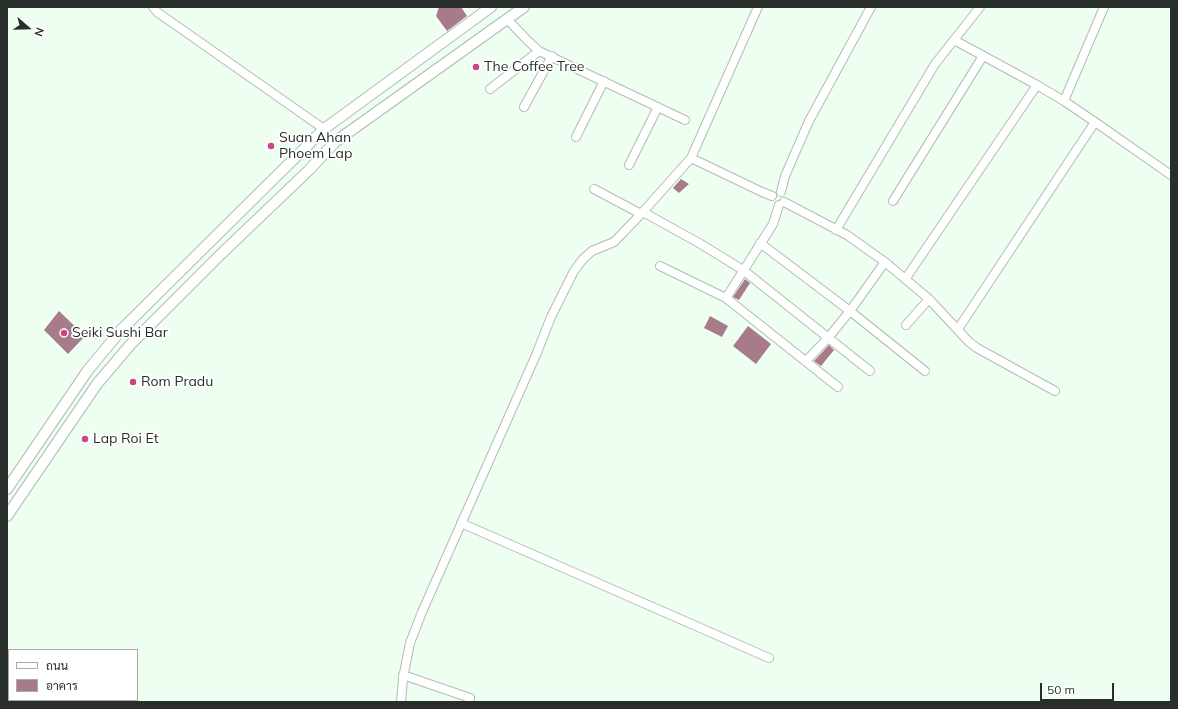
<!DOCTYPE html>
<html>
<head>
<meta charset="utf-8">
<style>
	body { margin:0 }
	#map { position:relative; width:1178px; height:709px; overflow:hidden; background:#eefff2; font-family:Mulish,Sarabun,sans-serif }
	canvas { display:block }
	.frame { position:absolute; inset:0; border:8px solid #282e2a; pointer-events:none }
	.legend { position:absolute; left:8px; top:649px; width:130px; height:52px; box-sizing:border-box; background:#fff; border:1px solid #a9abaa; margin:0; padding:5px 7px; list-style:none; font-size:12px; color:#282e2a }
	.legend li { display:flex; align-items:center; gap:8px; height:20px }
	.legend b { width:20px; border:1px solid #a9abaa }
	.north { position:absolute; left:8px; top:8px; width:40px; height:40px; -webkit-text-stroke:3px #fff; paint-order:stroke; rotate:110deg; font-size:11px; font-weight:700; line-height:16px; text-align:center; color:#282e2a }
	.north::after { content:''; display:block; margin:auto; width:14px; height:18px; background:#282e2a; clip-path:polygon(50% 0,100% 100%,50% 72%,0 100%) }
	.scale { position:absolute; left:1040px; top:683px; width:74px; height:18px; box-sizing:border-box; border:2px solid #282e2a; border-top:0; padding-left:5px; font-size:12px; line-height:14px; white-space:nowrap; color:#282e2a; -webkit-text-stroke:3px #fff; paint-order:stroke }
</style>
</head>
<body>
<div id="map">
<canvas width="1178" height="709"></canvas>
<div class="frame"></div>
<ul class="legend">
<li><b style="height:5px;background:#fff"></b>ถนน</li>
<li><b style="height:11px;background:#a87b8b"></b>อาคาร</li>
</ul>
<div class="north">N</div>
<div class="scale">50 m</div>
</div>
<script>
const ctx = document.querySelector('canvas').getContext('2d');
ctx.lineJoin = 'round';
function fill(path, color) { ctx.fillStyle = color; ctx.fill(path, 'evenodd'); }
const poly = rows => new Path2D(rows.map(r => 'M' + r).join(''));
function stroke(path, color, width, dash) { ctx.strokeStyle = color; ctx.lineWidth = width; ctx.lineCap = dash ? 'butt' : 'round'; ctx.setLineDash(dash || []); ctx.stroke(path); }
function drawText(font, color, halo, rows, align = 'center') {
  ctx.font = font + ' Mulish,sans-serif'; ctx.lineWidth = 3.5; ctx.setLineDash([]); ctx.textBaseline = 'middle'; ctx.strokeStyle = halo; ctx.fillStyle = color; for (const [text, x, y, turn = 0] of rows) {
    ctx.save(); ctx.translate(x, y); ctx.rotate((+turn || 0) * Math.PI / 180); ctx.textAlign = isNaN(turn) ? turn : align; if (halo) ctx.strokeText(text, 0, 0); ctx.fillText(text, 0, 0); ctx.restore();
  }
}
const building = poly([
	[439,7,461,7,467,16,447,31,436,16],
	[681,179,689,184,679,193,673,188],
	[745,279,750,283,739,300,733,297],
	[59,311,85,336,68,354,44,330],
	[710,316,728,326,722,337,704,328],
	[748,326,771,344,756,364,733,346],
	[829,345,834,350,821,366,814,361]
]);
const minor = poly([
	[153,7,157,12,324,129],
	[508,20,527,40,539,51,685,120],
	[954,40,1037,85,1064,101,1095,122,1171,175],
	[490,89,539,51],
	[1064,101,1104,7],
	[524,107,552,56],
	[576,137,604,81],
	[691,158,762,192,772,196],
	[629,165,658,107],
	[594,189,641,214],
	[781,192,785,176,809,121,871,7],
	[893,201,983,56],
	[784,202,847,235,885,262,929,299,969,342,977,348,1055,391],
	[643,212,699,243,743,270,870,371],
	[836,230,935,64,980,7],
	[760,243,850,311,925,371],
	[660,266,726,298,838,387],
	[906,278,1037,85],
	[726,298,773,224,779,205],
	[906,325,929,299],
	[958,329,1095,122],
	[806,361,828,338,850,311,885,262],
	[461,523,769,658],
	[403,675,470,698,469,702],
	[401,702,403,678,410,643,422,612,536,355,551,317,574,271,583,259,592,251,614,242,641,214,691,158,758,7]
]);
const tertiary = poly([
	[7,489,88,370,122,329,324,129,491,7],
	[7,516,97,384,130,345,219,256,309,170,335,142,524,7]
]);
const markers = [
	[476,67,4,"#cb4483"],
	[271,146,4,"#cb4483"],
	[64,333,4,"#cb4483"],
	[133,382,4,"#cb4483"],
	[85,439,4,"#cb4483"]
];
const poiNames = [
	["The Coffee Tree",484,67],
	["Suan Ahan",279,138],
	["Phoem Lap",279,154],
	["Seiki Sushi Bar",72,333],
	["Rom Pradu",141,382],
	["Lap Roi Et",93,439]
];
fill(building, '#a87b8b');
stroke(minor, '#aebeb2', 10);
stroke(tertiary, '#aebeb2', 12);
stroke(minor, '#fff', 8);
stroke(tertiary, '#fff', 10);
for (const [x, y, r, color] of markers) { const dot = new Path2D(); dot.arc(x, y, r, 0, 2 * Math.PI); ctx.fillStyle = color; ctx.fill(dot); stroke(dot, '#fff', 1.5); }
drawText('14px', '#282e2a', '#fff', poiNames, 'left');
</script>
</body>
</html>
